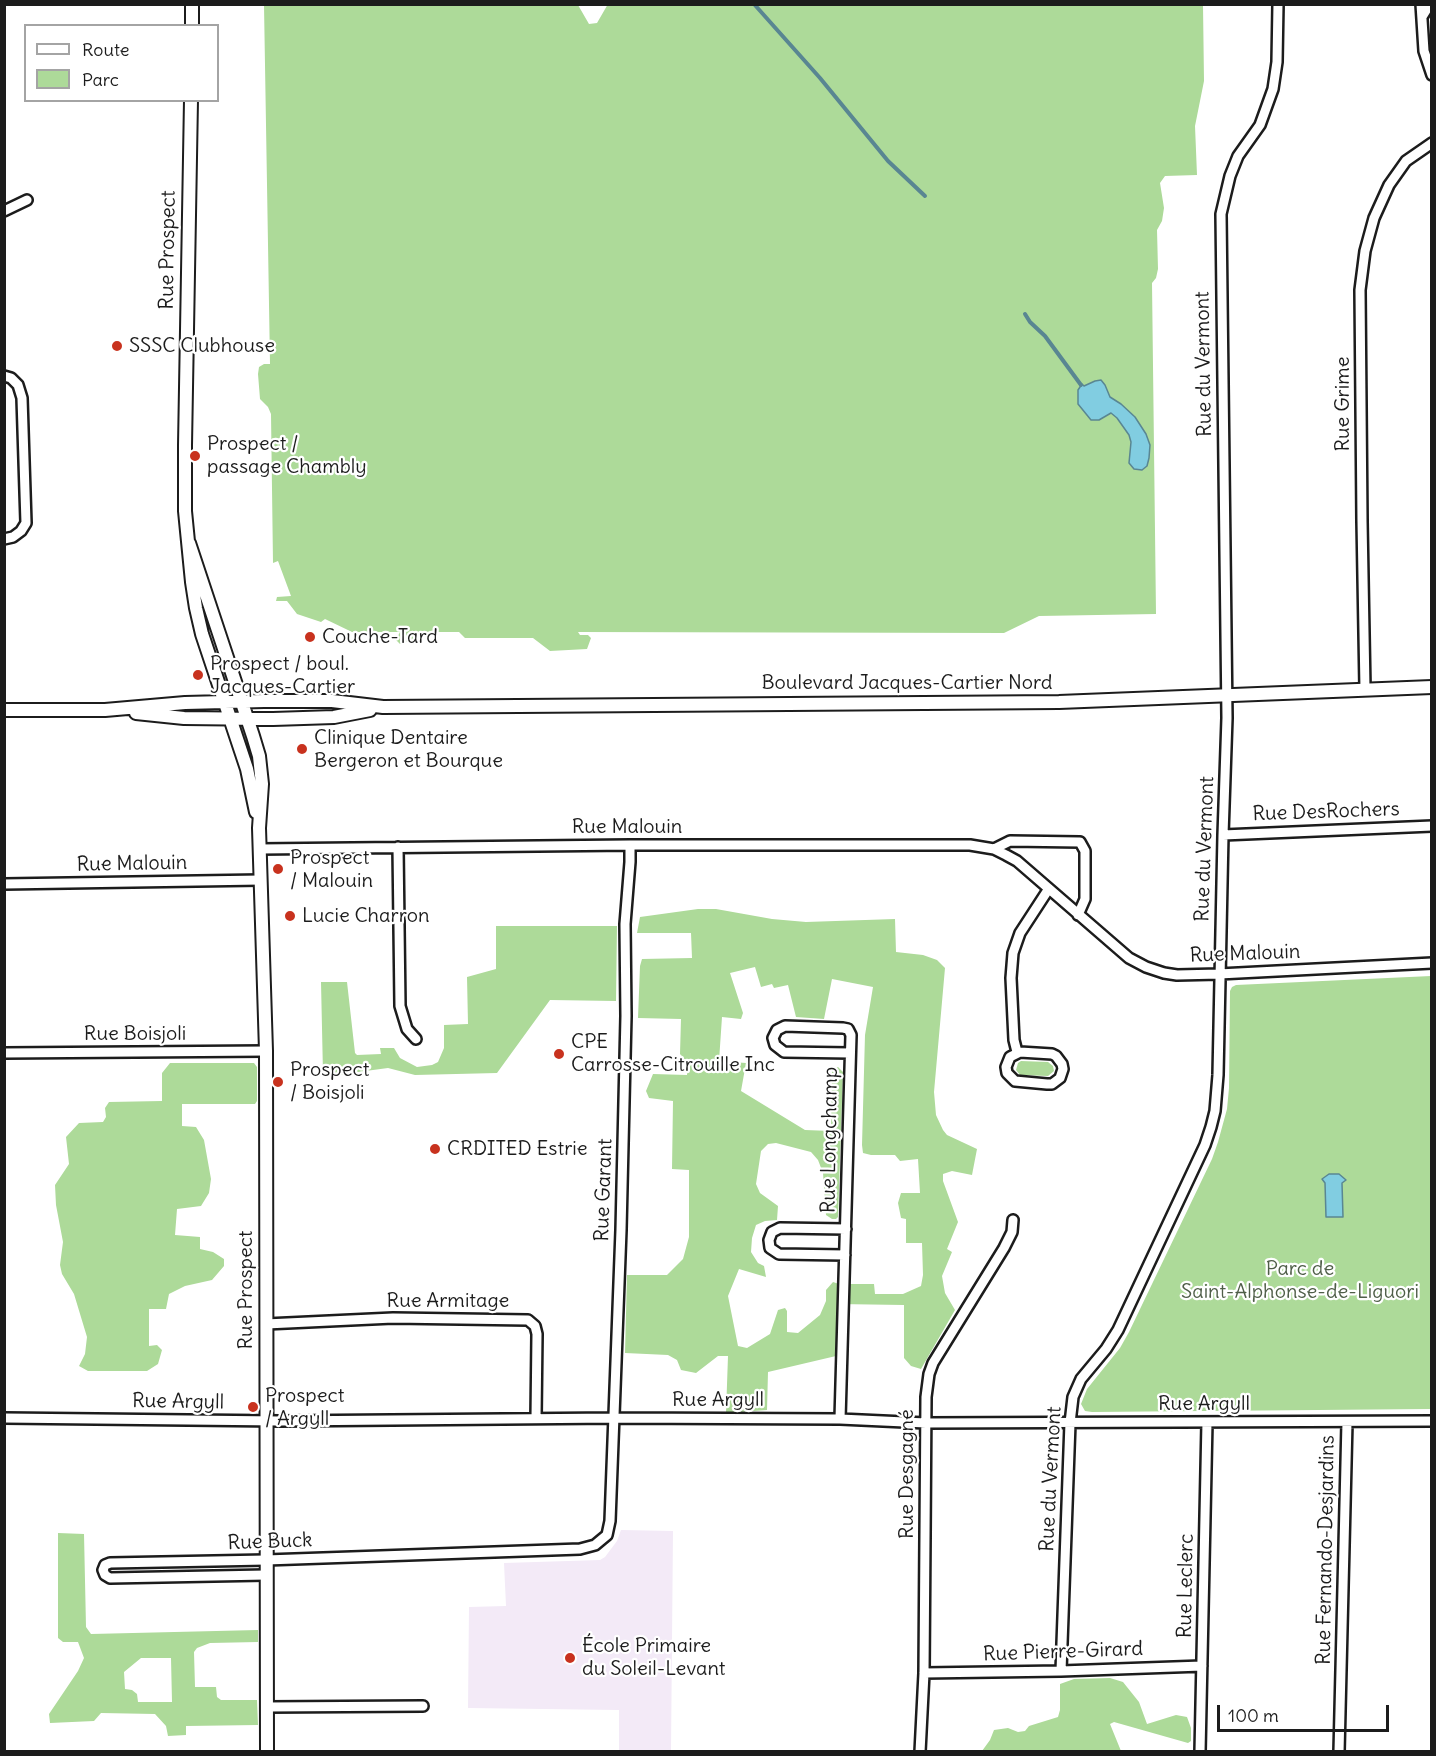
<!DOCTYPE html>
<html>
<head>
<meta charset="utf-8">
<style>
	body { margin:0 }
	#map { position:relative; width:1436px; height:1756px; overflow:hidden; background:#fff; font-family:Delius,sans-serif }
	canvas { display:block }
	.frame { position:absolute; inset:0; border:6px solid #1c1c1c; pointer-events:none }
	.legend { position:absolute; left:24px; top:24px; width:195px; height:78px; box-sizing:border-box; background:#fff; border:2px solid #a4a4a4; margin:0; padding:8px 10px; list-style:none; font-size:18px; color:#1c1c1c }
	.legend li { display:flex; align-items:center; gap:12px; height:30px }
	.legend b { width:30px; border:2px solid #a4a4a4 }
	.scale { position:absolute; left:1217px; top:1705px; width:172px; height:27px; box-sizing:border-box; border:3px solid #1c1c1c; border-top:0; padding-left:8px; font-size:18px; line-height:21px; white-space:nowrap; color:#1c1c1c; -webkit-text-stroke:4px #fff; paint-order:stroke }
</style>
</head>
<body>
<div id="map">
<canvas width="1436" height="1756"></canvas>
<div class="frame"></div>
<ul class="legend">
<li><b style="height:8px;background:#fff"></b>Route</li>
<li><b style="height:16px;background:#adda99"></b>Parc</li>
</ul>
<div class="scale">100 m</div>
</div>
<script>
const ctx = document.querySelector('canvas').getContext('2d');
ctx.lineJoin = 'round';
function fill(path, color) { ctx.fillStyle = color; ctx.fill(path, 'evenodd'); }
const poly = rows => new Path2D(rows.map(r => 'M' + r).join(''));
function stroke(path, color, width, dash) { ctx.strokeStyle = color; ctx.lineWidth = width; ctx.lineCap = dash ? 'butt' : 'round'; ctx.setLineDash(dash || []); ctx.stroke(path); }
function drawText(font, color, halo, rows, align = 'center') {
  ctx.font = font + ' Delius,sans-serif'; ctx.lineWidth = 4.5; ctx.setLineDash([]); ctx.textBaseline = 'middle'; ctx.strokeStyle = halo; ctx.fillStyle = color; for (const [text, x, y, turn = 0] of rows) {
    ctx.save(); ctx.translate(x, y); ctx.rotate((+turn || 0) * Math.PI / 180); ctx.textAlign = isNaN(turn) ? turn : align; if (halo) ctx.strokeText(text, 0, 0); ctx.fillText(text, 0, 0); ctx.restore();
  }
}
const built = poly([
	[621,1530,673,1531,671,1751,619,1751,619,1710,468,1708,469,1607,506,1606,504,1563,600,1560,605,1557,617,1541]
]);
const green = poly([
	[608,4,1203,5,1204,81,1195,126,1197,175,1165,176,1160,183,1164,208,1162,221,1157,230,1158,269,1156,278,1152,283,1156,614,1039,616,1004,633,578,632,580,635,588,635,591,638,587,649,550,651,533,638,465,638,459,632,426,632,424,635,400,644,396,640,400,632,352,632,325,619,321,622,297,614,287,601,276,601,277,597,291,596,278,561,273,563,271,414,268,407,260,399,258,374,259,367,264,364,270,364,264,5,578,5,589,24,597,23],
	[698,909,716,909,772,919,806,922,895,919,896,952,923,955,937,960,945,968,934,1092,936,1115,943,1130,947,1135,977,1149,972,1175,952,1171,943,1174,943,1181,958,1222,947,1249,952,1252,942,1276,945,1293,955,1310,921,1369,911,1366,904,1358,904,1305,837,1304,836,1356,768,1372,767,1410,726,1413,728,1356,718,1356,696,1373,681,1370,677,1360,668,1355,625,1353,627,1275,667,1275,683,1259,689,1237,689,1170,672,1169,673,1101,649,1098,646,1091,653,1074,687,1075,687,1062,680,1054,681,1019,638,1018,640,966,642,959,692,958,691,933,637,933,640,917],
	[755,967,761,987,772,984,774,988,788,985,796,1017,824,1019,832,979,873,987,865,1035,862,1145,863,1153,871,1155,895,1155,900,1161,918,1159,920,1193,901,1193,898,1203,901,1218,906,1219,906,1243,922,1243,923,1275,921,1286,903,1294,875,1294,874,1284,839,1284,833,1282,826,1290,826,1301,820,1315,798,1333,787,1332,787,1311,785,1308,778,1310,770,1334,747,1348,738,1346,728,1296,739,1269,766,1277,764,1266,758,1263,751,1252,752,1238,756,1225,765,1221,777,1220,778,1206,760,1193,756,1184,761,1151,768,1144,776,1143,811,1152,818,1160,823,1173,826,1215,832,1219,836,1219,838,1217,843,1072,838,1067,832,1070,831,1131,805,1130,741,1091,746,1063,719,1061,722,1017,741,1019,743,1013,730,973],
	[496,926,617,926,616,1001,550,1000,497,1073,415,1075,388,1068,358,1072,350,1075,323,1074,321,982,347,982,355,1053,357,1055,381,1054,380,1048,394,1048,400,1058,417,1067,432,1065,438,1062,444,1048,444,1025,468,1024,467,977,496,969],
	[1431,976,1431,1409,1092,1412,1085,1411,1081,1404,1087,1389,1120,1348,1129,1332,1212,1159,1218,1142,1227,1109,1229,1088,1230,991,1232,987,1236,985],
	[1021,1061,1048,1062,1053,1066,1054,1071,1048,1076,1020,1075,1016,1070,1018,1063],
	[170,1063,254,1063,257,1067,257,1101,255,1104,182,1104,182,1126,196,1127,204,1140,211,1179,209,1193,201,1206,177,1209,175,1235,200,1237,200,1249,213,1252,224,1259,224,1266,212,1280,185,1286,169,1294,166,1309,149,1309,149,1346,157,1345,162,1350,158,1364,147,1371,88,1371,79,1366,85,1354,87,1337,74,1294,62,1274,60,1265,63,1242,56,1205,55,1185,69,1164,66,1137,79,1123,103,1122,106,1117,105,1108,109,1102,162,1101,162,1073],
	[58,1533,84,1534,86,1627,91,1634,258,1630,258,1642,210,1643,197,1648,194,1652,195,1687,216,1687,217,1697,221,1700,257,1700,258,1725,186,1726,186,1735,168,1736,166,1726,155,1714,101,1713,94,1721,50,1723,49,1714,78,1671,84,1658,78,1642,63,1642,58,1638],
	[141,1658,171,1658,172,1702,138,1702,137,1694,132,1690,125,1689,124,1672],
	[1110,1678,1123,1682,1139,1702,1147,1724,1176,1715,1187,1717,1191,1728,1191,1741,1188,1743,1114,1722,1110,1724,1121,1751,982,1751,990,1740,994,1730,1008,1728,1018,1732,1025,1731,1029,1726,1058,1717,1060,1710,1060,1684,1074,1679]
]);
const water = poly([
	[1101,380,1105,385,1110,397,1121,404,1135,417,1146,434,1150,445,1149,458,1147,466,1142,470,1134,469,1129,463,1131,442,1129,435,1117,418,1111,413,1099,420,1091,420,1078,404,1078,390,1082,384,1084,386,1095,381,1101,380],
	[1329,1174,1339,1174,1346,1180,1342,1183,1343,1217,1326,1217,1325,1183,1322,1179,1329,1174]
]);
const stream = poly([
	[754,4,820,78,888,161,925,196],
	[1025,314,1030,322,1045,336,1081,385]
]);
const street = poly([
	[1421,4,1424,51,1432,75],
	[1422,17,1430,4],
	[4,211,27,200],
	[4,376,11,378,18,385,22,398,26,523,21,531,13,537,4,539],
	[1365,689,1362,521,1360,290,1365,251,1374,218,1389,185,1406,161,1432,143],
	[1223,835,1432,826],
	[398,847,400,1006,407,1029,416,1039],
	[260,849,630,845,970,845,994,849,1006,855,1017,861,1129,958,1146,967,1164,973,1177,975,1219,974,1432,963],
	[994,849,1010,841,1080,842,1085,851,1085,899,1078,915],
	[4,884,261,880],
	[1017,1052,1014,1040,1011,978,1013,953,1020,933,1048,890],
	[1020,1052,1052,1054,1056,1056,1062,1064,1063,1069,1060,1078,1052,1084,1047,1084,1015,1081,1007,1073,1006,1067,1010,1057,1020,1052],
	[4,1053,266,1051],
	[845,1255,779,1254,770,1248,769,1240,772,1232,780,1228,846,1229],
	[266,1324,393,1318,528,1320,535,1326,537,1334,536,1418],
	[4,1418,280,1421,615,1418,840,1419,926,1423,1432,1421],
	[840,1419,851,1035,848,1029,843,1028,785,1026,777,1030,773,1038,775,1045,784,1052,850,1053],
	[266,1575,110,1578,105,1575,103,1570,105,1565,110,1563,266,1560,580,1549,595,1545,607,1535,610,1521,621,1230,626,1016,625,924,630,862,630,845],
	[1061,1671,1070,1423,1073,1397,1081,1379,1106,1349,1118,1330,1205,1145,1211,1127,1215,1111,1218,1075,1223,835,1227,718,1221,214,1230,176,1238,156,1260,125,1273,89,1277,62,1278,4],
	[924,1673,1061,1671,1202,1666],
	[267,1707,423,1706],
	[920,1752,924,1673,926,1397,929,1374,933,1363,1004,1248,1012,1232,1013,1220],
	[1200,1752,1207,1422],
	[1339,1752,1347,1422]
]);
const secondary = poly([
	[192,26,192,4],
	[191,100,185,445,185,511,192,582,196,608,202,634,247,769,256,812],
	[189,543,253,736,259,756,262,784,259,828,266,1051,267,1752],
	[4,710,105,710,185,703,264,701,332,701,383,707,1059,702,1432,687],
	[136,713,184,718,273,719,334,717,370,710]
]);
const markers = [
	[117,346,6,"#c8321e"],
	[195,456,6,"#c8321e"],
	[310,637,6,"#c8321e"],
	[198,675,6,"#c8321e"],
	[302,749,6,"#c8321e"],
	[278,869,6,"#c8321e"],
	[290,916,6,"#c8321e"],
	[559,1054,6,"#c8321e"],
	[278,1082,6,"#c8321e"],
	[435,1149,6,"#c8321e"],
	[253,1407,6,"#c8321e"],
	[570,1658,6,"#c8321e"]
];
const streetNames = [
	["Rue Prospect",168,250,-89],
	["Rue du Vermont",1204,364,-91],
	["Rue Grime",1343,404,-90],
	["Boulevard Jacques-Cartier Nord",907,683],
	["Rue DesRochers",1326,812,-2],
	["Rue Malouin",627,827],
	["Rue du Vermont",1205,849,-88],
	["Rue Malouin",132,864,-1],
	["Rue Malouin",1245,954,-2],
	["Rue Boisjoli",135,1034],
	["Rue Longchamp",830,1140,-89],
	["Rue Garant",604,1190,-88],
	["Rue Prospect",246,1290,-90],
	["Rue Armitage",448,1301],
	["Rue Argyll",718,1400],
	["Rue Argyll",178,1402,1],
	["Rue Argyll",1204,1404],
	["Rue Desgagné",907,1474,-90],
	["Rue du Vermont",1051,1479,-87],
	["Rue Buck",270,1542,-2],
	["Rue Fernando-Desjardins",1326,1550,-89],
	["Rue Leclerc",1186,1586,-89],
	["Rue Pierre-Girard",1063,1652,-2]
];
const poiNames = [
	["SSSC Clubhouse",129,346],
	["Prospect /",207,444],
	["passage Chambly",207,467],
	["Couche-Tard",322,637],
	["Prospect / boul.",210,664],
	["Jacques-Cartier",210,687],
	["Clinique Dentaire",314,738],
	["Bergeron et Bourque",314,761],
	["Prospect",290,858],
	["/ Malouin",290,881],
	["Lucie Charron",302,916],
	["CPE",571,1042],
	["Carrosse-Citrouille Inc",571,1065],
	["Prospect",290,1070],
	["/ Boisjoli",290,1093],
	["CRDITED Estrie",447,1149],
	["Prospect",265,1396],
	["/ Argyll",265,1419],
	["École Primaire",582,1646],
	["du Soleil-Levant",582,1669]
];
const parkNames = [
	["Parc de",1300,1269],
	["Saint-Alphonse-de-Liguori",1300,1292]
];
fill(built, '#f3eaf7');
fill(green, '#adda99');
fill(water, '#81cde1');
stroke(water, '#598692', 1.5);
stroke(stream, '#598692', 4);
stroke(street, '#1c1c1c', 14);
stroke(secondary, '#1c1c1c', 16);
stroke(street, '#fff', 9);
stroke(secondary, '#fff', 12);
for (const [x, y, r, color] of markers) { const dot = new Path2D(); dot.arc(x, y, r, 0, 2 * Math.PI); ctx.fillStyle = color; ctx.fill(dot); stroke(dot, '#fff', 2); }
drawText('20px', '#1c1c1c', '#fff', streetNames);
drawText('20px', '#1c1c1c', '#fff', poiNames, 'left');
drawText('20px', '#4f5e48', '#fff', parkNames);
</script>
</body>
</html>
